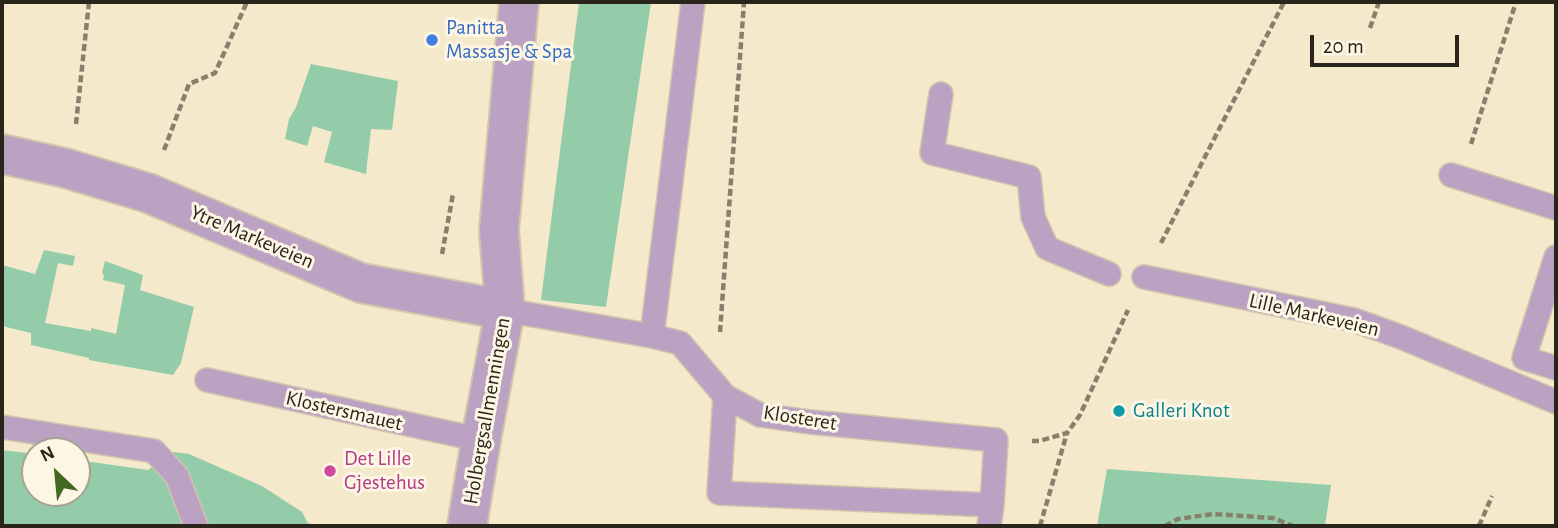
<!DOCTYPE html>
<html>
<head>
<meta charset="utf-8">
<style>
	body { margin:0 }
	#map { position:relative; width:1558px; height:528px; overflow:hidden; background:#f5e9cc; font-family:"Alegreya Sans",sans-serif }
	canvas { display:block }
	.frame { position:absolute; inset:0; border:4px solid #29251a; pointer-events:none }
	.north { position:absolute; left:21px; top:437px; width:70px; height:70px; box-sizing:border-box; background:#fdf6e5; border:2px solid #a8a294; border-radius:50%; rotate:334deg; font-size:19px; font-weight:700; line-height:28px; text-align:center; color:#29251a }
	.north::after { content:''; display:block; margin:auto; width:24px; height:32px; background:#436821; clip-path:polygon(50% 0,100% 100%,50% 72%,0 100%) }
	.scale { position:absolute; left:1310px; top:35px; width:149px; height:32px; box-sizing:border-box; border:4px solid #29251a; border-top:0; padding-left:9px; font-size:21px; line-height:24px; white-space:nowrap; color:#29251a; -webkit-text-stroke:5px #fdf6e5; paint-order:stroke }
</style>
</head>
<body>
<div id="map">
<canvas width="1558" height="528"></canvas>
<div class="frame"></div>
<div class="north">N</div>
<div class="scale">20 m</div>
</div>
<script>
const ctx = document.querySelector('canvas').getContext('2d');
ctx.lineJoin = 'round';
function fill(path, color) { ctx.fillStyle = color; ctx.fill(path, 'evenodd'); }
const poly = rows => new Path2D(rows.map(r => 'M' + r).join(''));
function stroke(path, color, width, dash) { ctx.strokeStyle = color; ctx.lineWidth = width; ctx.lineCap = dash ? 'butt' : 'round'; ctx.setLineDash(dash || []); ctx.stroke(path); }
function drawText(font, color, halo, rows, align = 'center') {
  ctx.font = font + ' "Alegreya Sans",sans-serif'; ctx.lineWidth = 6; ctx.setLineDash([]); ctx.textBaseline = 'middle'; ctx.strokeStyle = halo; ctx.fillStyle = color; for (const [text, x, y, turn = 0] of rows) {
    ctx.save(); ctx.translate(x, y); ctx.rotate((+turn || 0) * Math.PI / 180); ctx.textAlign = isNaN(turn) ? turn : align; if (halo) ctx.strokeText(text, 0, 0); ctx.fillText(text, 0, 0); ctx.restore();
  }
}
const green = poly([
	[579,2,651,2,606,307,541,300],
	[311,64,398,81,392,130,371,129,366,174,324,162,332,132,313,126,307,146,285,139,289,119,296,107],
	[44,250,75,256,73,266,58,263,45,323,91,331,91,328,116,334,125,285,103,280,104,275,102,273,105,261,143,275,140,290,194,307,181,363,173,375,89,360,89,358,31,345,31,333,2,326,2,265,35,274],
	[2,450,35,454,35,493,77,493,77,460,148,470,173,452,189,454,262,486,302,512,308,523,318,526,2,526],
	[1107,469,1331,485,1325,526,1097,526]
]);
const path = poly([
	[1370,28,1379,2],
	[76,124,89,2],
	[1471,144,1516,2],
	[164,150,189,84,215,73,247,2],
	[1161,243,1284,2],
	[442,254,453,194],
	[720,332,744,2],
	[1032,441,1039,441,1067,433,1080,415,1128,310],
	[1040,526,1067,433],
	[1165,526,1178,519,1213,514,1273,518,1293,526],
	[1479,526,1492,496]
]);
const service = poly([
	[941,94,932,153,1029,177,1033,217,1047,248,1109,274],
	[1451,175,1556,208],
	[1556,257,1524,358,1556,368],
	[1144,277,1354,320,1401,337,1556,402],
	[505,310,652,336,680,343,725,396,760,415,810,422,996,440,992,505,989,526],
	[652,336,693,2],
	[207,380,481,440],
	[725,396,719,493,992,505],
	[2,427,154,451,177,476,196,526]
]);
const minor = poly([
	[2,154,65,168,148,193,361,283,505,310],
	[467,526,481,440,505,310,499,230,519,2]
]);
const markers = [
	[432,40,7,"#3f7fe0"],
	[1119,411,7,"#0f9aa8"],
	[330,471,7,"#d1479c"]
];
const shopNames = [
	["Panitta",446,28],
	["Massasje & Spa",446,52]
];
const streetNames = [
	["Ytre Markeveien",252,237,23],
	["Lille Markeveien",1314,315,13],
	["Klostersmauet",344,411,13],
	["Holbergsallmenningen",487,411,-80],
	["Klosteret",800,418,9]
];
const cultureNames = [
	["Galleri Knot",1133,411]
];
const hotelNames = [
	["Det Lille",344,459],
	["Gjestehus",344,483]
];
fill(green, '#94ccaa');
stroke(service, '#d0c6ac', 26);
stroke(minor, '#d0c6ac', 42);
stroke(path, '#87806c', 4.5, [7, 3.5]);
stroke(service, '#bba1c2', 23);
stroke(minor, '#bba1c2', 38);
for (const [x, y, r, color] of markers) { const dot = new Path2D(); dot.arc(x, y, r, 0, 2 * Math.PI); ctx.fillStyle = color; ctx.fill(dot); stroke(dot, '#fdf6e5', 2.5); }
drawText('21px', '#366cbe', '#fdf6e5', shopNames, 'left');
drawText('21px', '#29251a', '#fdf6e5', streetNames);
drawText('21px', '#0d838f', '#fdf6e5', cultureNames, 'left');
drawText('21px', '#b23c85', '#fdf6e5', hotelNames, 'left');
</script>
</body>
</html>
